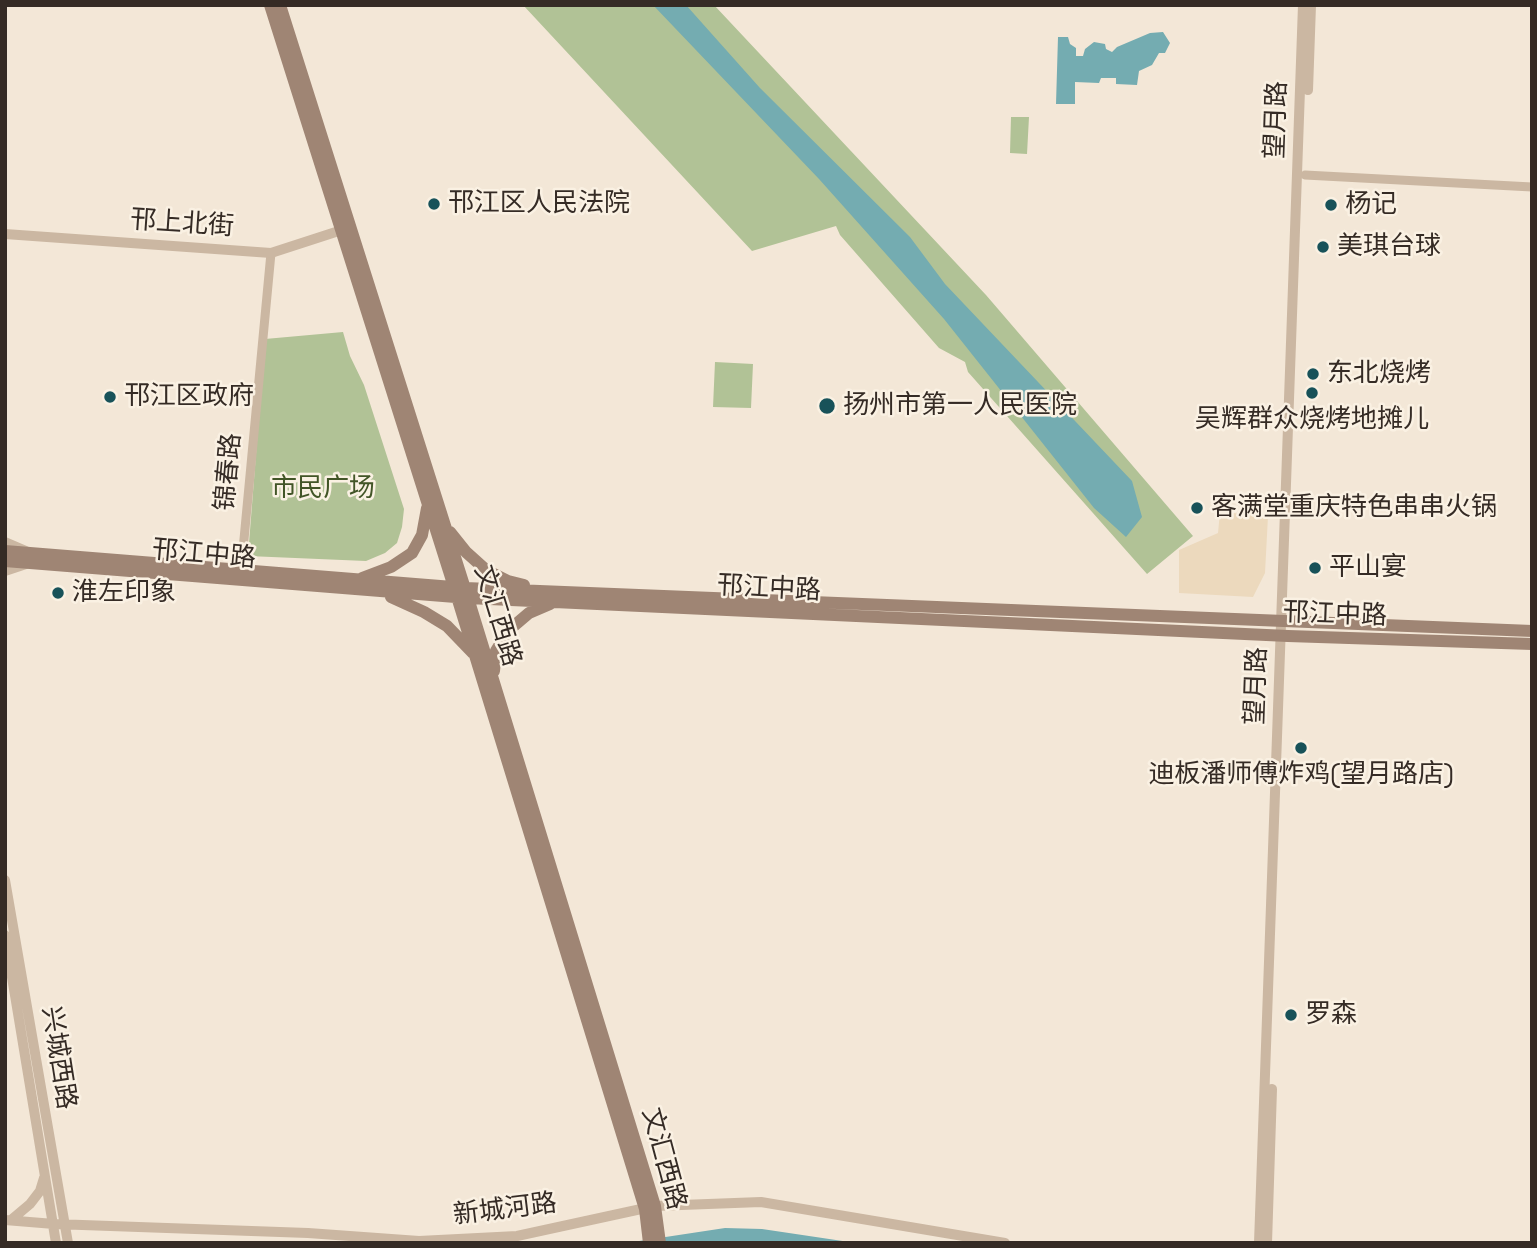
<!DOCTYPE html>
<html>
<head>
<meta charset="utf-8">
<style>
	body { margin:0 }
	#map { position:relative; width:1537px; height:1248px; overflow:hidden; background:#f3e7d7; font-family:"Space Grotesk",sans-serif }
	canvas { display:block }
	.frame { position:absolute; inset:0; border:7px solid #352b25; pointer-events:none }
</style>
</head>
<body>
<div id="map">
<canvas width="1537" height="1248"></canvas>
<div class="frame"></div>
</div>
<script>
const ctx = document.querySelector('canvas').getContext('2d');
ctx.lineJoin = 'round';
function fill(path, color) { ctx.fillStyle = color; ctx.fill(path, 'evenodd'); }
const poly = rows => new Path2D(rows.map(r => 'M' + r).join(''));
function stroke(path, color, width, dash) { ctx.strokeStyle = color; ctx.lineWidth = width; ctx.lineCap = dash ? 'butt' : 'round'; ctx.setLineDash(dash || []); ctx.stroke(path); }
function drawText(font, color, halo, rows, align = 'center') {
  ctx.font = font + ' "Space Grotesk","Noto Sans SC",sans-serif'; ctx.lineWidth = 5; ctx.setLineDash([]); ctx.textBaseline = 'middle'; ctx.strokeStyle = halo; ctx.fillStyle = color; for (const [text, x, y, turn = 0] of rows) {
    ctx.save(); ctx.translate(x, y); ctx.rotate((+turn || 0) * Math.PI / 180); ctx.textAlign = isNaN(turn) ? turn : align; if (halo) ctx.strokeText(text, 0, 0); ctx.fillText(text, 0, 0); ctx.restore();
  }
}
const green = poly([
	[523,5,714,5,986,295,1193,536,1147,574,968,372,965,362,939,348,840,235,836,226,752,251],
	[1011,117,1029,117,1027,154,1010,153],
	[343,332,350,356,364,385,404,509,402,527,397,543,385,553,366,561,248,556,265,339],
	[715,362,753,364,751,408,713,407]
]);
const plaza = poly([
	[1220,512,1268,516,1265,573,1253,597,1179,593,1179,550,1218,533]
]);
const water = poly([
	[653,5,686,5,760,88,910,237,945,284,1132,481,1142,517,1126,537,1094,508,944,319,819,179],
	[1163,32,1170,43,1165,53,1159,53,1152,65,1139,71,1137,85,1116,84,1116,78,1101,78,1099,83,1075,82,1075,104,1056,104,1058,37,1068,37,1070,44,1076,48,1076,56,1083,56,1085,49,1094,42,1105,44,1106,49,1112,52,1117,47,1150,33],
	[725,1228,762,1229,856,1243,626,1243]
]);
const minor = poly([
	[1305,175,1532,187],
	[241,571,271,253]
]);
const tertiary = poly([
	[1308,90,1311,5],
	[5,234,271,253,348,228],
	[5,542,26,551],
	[5,571,26,564],
	[5,880,68,1243],
	[5,935,56,1243],
	[5,1220,54,1224,308,1233,419,1241,517,1236,655,1206,761,1202,1005,1243],
	[11,1220,30,1204,40,1191,44,1178],
	[1259,1243,1303,5],
	[1267,1243,1272,1089]
]);
const secondary = poly([
	[270,5,454,587,645,1209,649,1243],
	[280,5,468,598,655,1206,660,1243],
	[450,532,466,552,486,570,508,581,524,585],
	[5,551,465,588,1532,631],
	[5,561,468,598,1288,636,1532,644],
	[362,578,391,567,412,553,422,535,427,508],
	[391,597,424,612,447,626,473,653],
	[494,671,496,651,509,630,529,613,550,604]
]);
const markers = [
	[434,204,7,"#185259"],
	[1331,205,7,"#185259"],
	[1323,247,7,"#185259"],
	[1313,374,7,"#185259"],
	[1312,393,7,"#185259"],
	[110,397,7,"#185259"],
	[827,406,9,"#185259"],
	[1197,508,7,"#185259"],
	[1315,568,7,"#185259"],
	[58,593,7,"#185259"],
	[1301,748,7,"#185259"],
	[1291,1015,7,"#185259"]
];
const streetNames = [
	["望月路",1277,120,-88],
	["邗上北街",182,224,4],
	["锦春路",229,472,-85],
	["邗江中路",204,555,5],
	["邗江中路",769,589,3],
	["邗江中路",1335,615,2],
	["文汇西路",497,616,73],
	["望月路",1257,686,-88],
	["兴城西路",58,1058,81],
	["文汇西路",663,1159,75],
	["新城河路",505,1210,-7]
];
const poiNames = [
	["邗江区人民法院",448,204],
	["杨记",1345,205],
	["美琪台球",1337,247],
	["东北烧烤",1327,374],
	["邗江区政府",124,397],
	["扬州市第一人民医院",843,406],
	["吴辉群众烧烤地摊儿",1312,420,"center"],
	["客满堂重庆特色串串火锅",1211,508],
	["平山宴",1329,568],
	["淮左印象",72,593],
	["迪板潘师傅炸鸡(望月路店)",1301,775,"center"],
	["罗森",1305,1015]
];
const parkNames = [
	["市民广场",323,489]
];
fill(green, '#b1c296');
fill(plaza, '#ecd9bd');
fill(water, '#74acb1');
stroke(minor, '#cbb7a2', 9);
stroke(tertiary, '#cbb7a2', 10);
stroke(secondary, '#9f8574', 12);
for (const [x, y, r, color] of markers) { const dot = new Path2D(); dot.arc(x, y, r, 0, 2 * Math.PI); ctx.fillStyle = color; ctx.fill(dot); stroke(dot, '#faf1e3', 2.5); }
drawText('26px', '#352b25', '#faf1e3', streetNames);
drawText('26px', '#352b25', '#faf1e3', poiNames, 'left');
drawText('26px', '#425527', '#faf1e3', parkNames);
</script>
</body>
</html>
